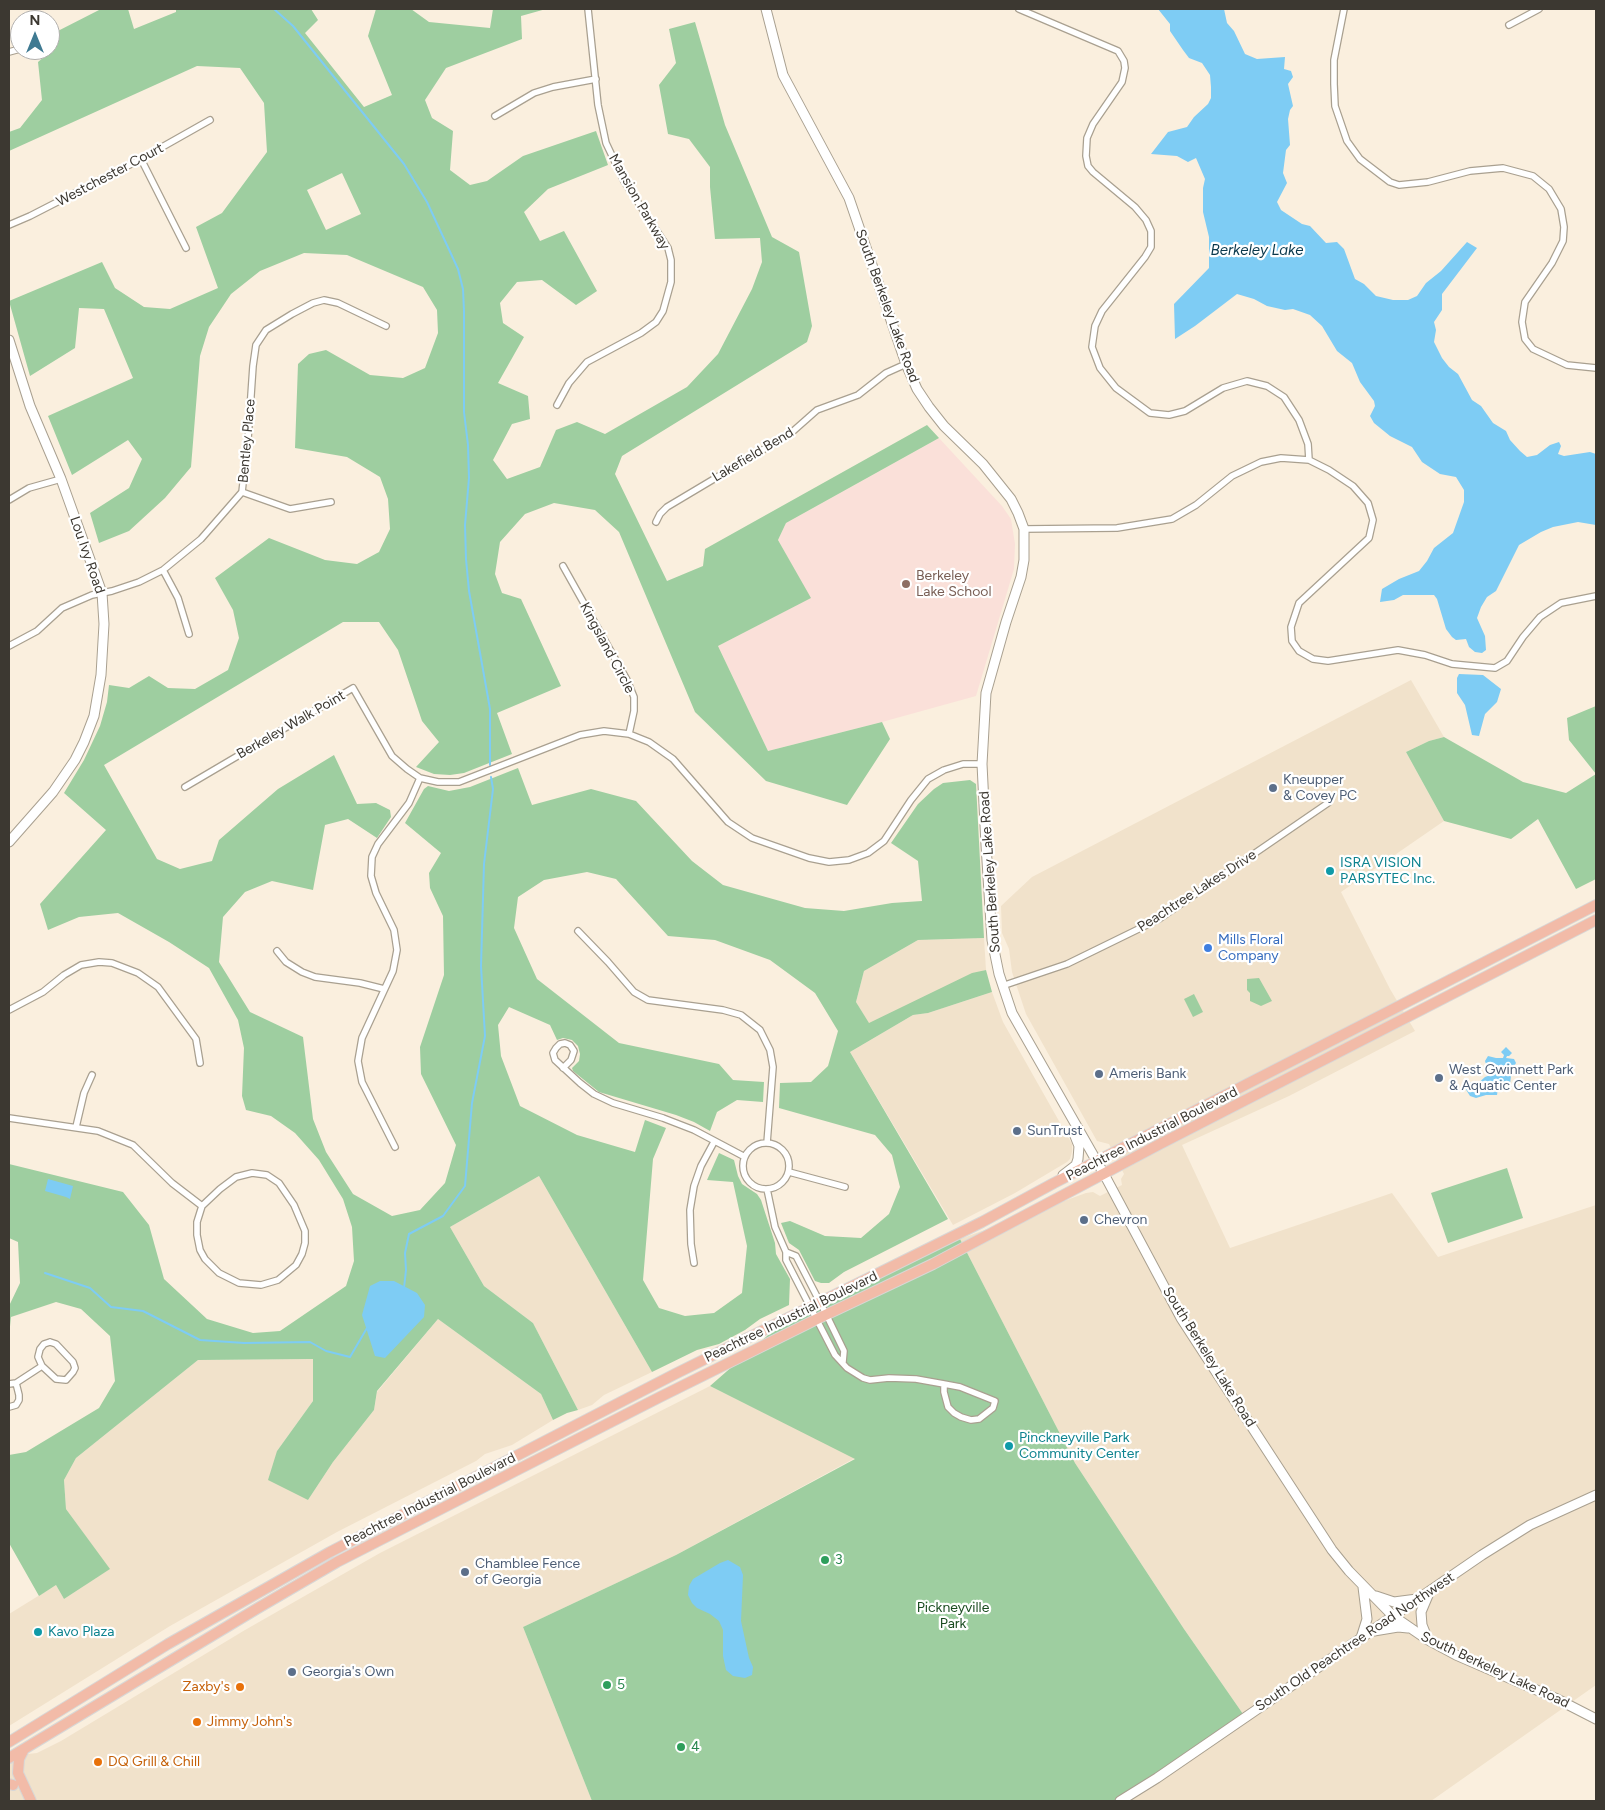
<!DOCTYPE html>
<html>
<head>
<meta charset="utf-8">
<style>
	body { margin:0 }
	#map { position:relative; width:1605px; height:1810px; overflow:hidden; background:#faefde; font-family:Figtree,sans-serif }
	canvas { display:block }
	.frame { position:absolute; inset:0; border:10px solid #3c3831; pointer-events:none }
	.north { position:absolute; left:10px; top:10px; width:50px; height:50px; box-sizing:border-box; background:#fff; border:1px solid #b1afad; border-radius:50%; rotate:0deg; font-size:14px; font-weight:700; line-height:20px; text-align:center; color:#3c3831 }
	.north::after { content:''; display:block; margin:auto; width:18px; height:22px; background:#3f7a92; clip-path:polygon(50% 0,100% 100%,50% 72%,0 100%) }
</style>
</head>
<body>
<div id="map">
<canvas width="1605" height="1810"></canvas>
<div class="frame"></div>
<div class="north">N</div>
</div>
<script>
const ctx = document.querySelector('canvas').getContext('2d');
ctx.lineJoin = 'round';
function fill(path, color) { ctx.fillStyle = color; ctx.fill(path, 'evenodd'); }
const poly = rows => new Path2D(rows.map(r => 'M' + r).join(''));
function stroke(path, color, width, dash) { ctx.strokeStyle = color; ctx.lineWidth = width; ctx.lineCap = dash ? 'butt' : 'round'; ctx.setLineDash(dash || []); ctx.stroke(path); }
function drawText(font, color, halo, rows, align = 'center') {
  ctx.font = font + ' Figtree,sans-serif'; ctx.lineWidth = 4.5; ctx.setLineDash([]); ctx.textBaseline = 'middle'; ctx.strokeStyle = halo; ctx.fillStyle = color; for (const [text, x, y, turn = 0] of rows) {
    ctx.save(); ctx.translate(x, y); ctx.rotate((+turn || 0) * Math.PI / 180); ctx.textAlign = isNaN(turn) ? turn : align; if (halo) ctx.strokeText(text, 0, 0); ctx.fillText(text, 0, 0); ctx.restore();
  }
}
const built = poly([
	[1411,680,1444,737,1429,741,1406,752,1444,821,1341,892,1390,989,1415,1031,1289,1096,1182,1145,1230,1248,1392,1193,1438,1257,1596,1205,1596,1685,1431,1801,1113,1801,1133,1790,1243,1714,1184,1629,1075,1463,960,1239,1086,1193,1093,1192,1100,1196,1122,1185,1121,1179,1124,1174,1109,1144,1097,1141,1026,1014,1012,972,1009,949,1002,933,1001,906,1032,877],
	[984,938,986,970,972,974,869,1024,856,1002,864,971,918,940],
	[992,992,1003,1022,1072,1144,1072,1152,1070,1159,1067,1162,1015,1193,953,1225,850,1052,913,1015,928,1013],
	[539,1176,652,1372,604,1395,592,1405,578,1410,533,1323,484,1286,450,1227],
	[438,1319,541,1394,553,1420,512,1445,485,1454,476,1461,337,1532,170,1626,9,1726,9,1614,56,1585,64,1599,109,1569,66,1509,64,1480,76,1458,198,1360,313,1359,313,1401,277,1451,308,1500,333,1462,374,1410,377,1392],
	[710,1386,855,1458,676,1555,523,1627,592,1801,9,1801,9,1756,37,1753,61,1741,245,1630,380,1553]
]);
const education = poly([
	[939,438,1002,506,1011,519,1015,544,1014,569,976,696,882,722,768,751,718,646,810,598,778,540,786,523]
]);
const green = poly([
	[101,9,128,9,134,29,176,12,176,9,311,9,318,20,305,33,364,107,392,95,368,36,376,9,411,9,429,22,490,28,493,9,546,9,521,16,522,39,446,68,425,100,432,118,453,131,450,170,470,185,487,181,523,156,596,131,608,165,548,189,524,212,540,241,564,231,597,291,576,305,542,280,517,282,500,303,503,323,524,337,498,383,528,396,530,419,512,424,493,460,507,479,540,467,556,430,577,422,605,434,687,387,718,354,752,289,762,262,760,238,715,239,710,187,710,167,689,139,668,134,659,85,676,63,669,29,695,22,725,125,772,237,799,252,812,326,807,342,622,456,615,474,667,581,703,566,705,549,927,425,939,438,786,523,778,540,811,598,718,646,768,751,882,722,890,739,847,805,766,781,695,712,619,532,595,510,554,503,525,514,500,542,495,574,502,593,521,599,561,686,497,713,512,754,464,773,450,775,434,774,416,767,439,742,422,721,398,650,379,622,343,622,104,765,157,859,180,869,212,861,219,840,278,789,334,755,357,804,376,803,390,810,391,817,377,838,348,819,325,825,313,890,272,881,245,892,223,917,219,962,250,1012,303,1037,313,1119,326,1152,353,1194,392,1216,420,1210,445,1183,456,1145,421,1074,420,1047,444,975,443,916,430,888,429,873,441,853,405,823,424,789,428,786,449,791,470,787,518,768,532,805,591,789,636,801,692,861,723,885,805,908,844,911,892,903,922,901,918,861,891,843,918,804,934,789,943,783,970,780,976,784,984,938,918,940,864,971,856,1002,869,1023,972,973,986,970,992,992,928,1013,913,1015,850,1052,948,1219,844,1272,829,1283,821,1283,815,1281,799,1250,789,1243,781,1223,790,1221,825,1236,861,1238,889,1214,900,1187,892,1155,875,1135,779,1108,780,1083,811,1082,828,1066,838,1031,815,993,770,960,715,940,668,936,616,879,587,872,544,880,518,897,514,928,537,979,619,1043,719,1064,733,1080,764,1082,763,1102,737,1100,717,1112,710,1131,694,1122,676,1115,599,1092,573,1071,572,1068,579,1061,580,1054,578,1046,572,1040,563,1038,557,1040,550,1025,509,1007,498,1025,501,1056,520,1106,577,1135,635,1152,645,1120,666,1128,653,1159,643,1280,659,1308,685,1316,714,1313,742,1293,747,1246,733,1182,707,1180,719,1153,734,1160,738,1176,742,1184,757,1194,761,1200,775,1243,776,1254,790,1279,789,1305,760,1319,745,1330,719,1344,697,1350,652,1372,539,1176,450,1227,484,1286,533,1323,578,1410,567,1413,553,1420,541,1394,438,1319,377,1391,374,1410,333,1462,308,1500,268,1480,277,1451,313,1401,313,1359,198,1360,76,1458,64,1480,66,1509,110,1569,64,1599,56,1585,39,1596,9,1543,9,1455,26,1452,99,1408,115,1381,110,1336,81,1309,56,1302,11,1317,9,1336,9,1306,20,1283,18,1242,9,1238,9,1164,123,1192,149,1225,164,1279,207,1319,253,1333,280,1331,346,1286,354,1261,352,1227,343,1199,319,1160,295,1133,271,1116,246,1110,242,1096,244,1048,238,1020,209,968,169,942,118,913,79,917,48,930,40,904,106,830,64,793,84,760,100,726,107,702,109,685,129,688,149,676,168,688,195,689,228,670,239,638,233,610,215,578,269,538,325,560,357,564,379,552,390,529,388,499,380,477,347,457,295,448,298,364,309,354,326,350,370,375,403,378,425,368,438,333,437,310,423,287,347,255,304,253,260,271,231,294,209,327,200,356,191,467,165,498,129,531,99,543,90,513,129,488,142,459,128,440,72,475,48,416,133,378,104,309,79,308,75,348,30,376,9,301,102,262,115,288,144,307,170,309,218,288,196,227,222,213,267,152,264,103,240,68,197,66,9,151,9,132,20,128,42,100,38,62,44,57,46,50,50,50,50,35],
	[342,173,361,214,326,230,307,190],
	[1596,706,1596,879,1576,889,1538,819,1511,839,1444,821,1406,752,1429,741,1444,737,1523,782,1566,793,1596,774,1569,740,1567,718],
	[1259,978,1272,1001,1261,1006,1250,1001,1250,993,1247,990,1247,979],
	[1194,994,1203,1012,1193,1017,1184,999],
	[1507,1168,1523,1218,1448,1243,1431,1193],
	[960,1239,1075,1463,1184,1629,1243,1714,1133,1790,1113,1801,592,1801,523,1627,676,1555,855,1459,710,1386,775,1329]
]);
const water = poly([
	[1158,9,1224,9,1227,23,1234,31,1245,54,1257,59,1285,57,1284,69,1291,71,1293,77,1288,84,1293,106,1290,110,1288,119,1290,145,1286,150,1283,173,1287,183,1277,202,1281,210,1302,224,1310,226,1326,243,1337,242,1344,249,1355,279,1364,284,1376,296,1393,300,1408,300,1417,296,1426,283,1441,271,1467,242,1477,248,1442,294,1442,310,1434,322,1436,330,1434,342,1442,358,1449,367,1458,374,1472,400,1481,406,1493,423,1506,431,1510,440,1520,451,1527,457,1537,455,1550,445,1559,442,1561,446,1558,454,1564,456,1590,452,1596,454,1596,525,1578,522,1553,527,1541,532,1519,545,1496,591,1487,597,1481,607,1477,618,1485,636,1486,650,1482,653,1475,652,1469,647,1466,639,1456,640,1452,637,1446,629,1437,599,1434,595,1403,595,1394,600,1380,602,1382,589,1399,579,1419,571,1427,561,1434,548,1453,533,1464,502,1464,490,1456,477,1440,474,1422,462,1412,447,1390,436,1374,423,1370,416,1375,406,1374,401,1360,382,1352,363,1337,351,1322,326,1310,315,1293,309,1285,310,1267,306,1254,299,1237,294,1195,326,1175,339,1174,304,1209,268,1209,237,1203,212,1203,188,1205,179,1196,158,1188,162,1177,156,1151,154,1168,132,1187,127,1194,117,1208,104,1211,98,1211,87,1210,75,1202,63,1189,58,1183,50,1170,31,1170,24],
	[1459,674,1483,675,1501,689,1497,702,1485,714,1479,736,1472,735,1465,705,1457,693,1457,678],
	[1506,1047,1512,1053,1509,1056,1507,1056,1506,1058,1514,1059,1516,1063,1513,1068,1504,1067,1504,1070,1511,1076,1510,1084,1498,1089,1497,1095,1486,1095,1476,1098,1470,1096,1465,1088,1471,1082,1476,1085,1485,1077,1496,1073,1503,1074,1502,1071,1497,1071,1493,1068,1491,1070,1489,1069,1490,1066,1486,1064,1485,1061,1488,1056,1496,1058,1503,1058,1504,1055,1501,1052],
	[48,1179,73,1186,70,1199,66,1197,45,1191],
	[380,1281,394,1281,417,1293,425,1305,424,1317,385,1358,375,1356,362,1315,370,1286],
	[728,1560,740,1567,743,1575,741,1621,749,1658,753,1667,752,1675,745,1678,733,1676,726,1670,723,1656,723,1630,719,1621,710,1614,697,1608,692,1603,688,1595,689,1586,693,1579,720,1563]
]);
const stream = poly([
	[274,9,293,26,404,164,427,202,458,269,463,289,464,311,464,412,468,445,469,478,465,525,466,559,469,591,490,709,490,765],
	[45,1273,90,1288,111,1307,143,1311,200,1340,244,1343,310,1342,326,1351,350,1357,367,1328],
	[404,1288,406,1270,405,1253,409,1234,443,1216,465,1186,472,1103,485,1036,481,966,484,864,493,789,491,777]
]);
const street = poly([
	[1019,9,1118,51,1124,61,1125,68,1122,82,1093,124,1087,138,1086,156,1088,166,1093,172,1135,207,1146,220,1151,231,1151,247,1145,257,1102,311,1095,326,1092,347,1100,368,1116,388,1150,413,1169,415,1185,411,1223,388,1247,381,1267,386,1284,397,1299,420,1308,444,1309,460],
	[1344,9,1334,60,1334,84,1335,106,1347,141,1360,159,1390,182,1399,185,1428,182,1470,171,1503,168,1533,176,1549,189,1561,209,1564,227,1563,241,1552,263,1525,302,1522,322,1525,339,1533,349,1567,365,1596,368],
	[1509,25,1539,9],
	[9,52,20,49],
	[495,116,534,93,553,87,596,79],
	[141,159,186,248],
	[9,225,30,216,141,159,210,120],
	[557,405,569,383,587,362,641,333,656,322,663,311,671,282,671,260,668,248,624,181,606,143,598,105,588,9],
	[242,492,290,509,331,502],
	[9,500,29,488,61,479],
	[656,522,660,514,667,507,791,433,817,410,858,395,886,373,906,364],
	[1024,529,1117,528,1172,519,1196,505,1232,476,1261,462,1281,458,1309,460,1329,470,1353,486,1368,503,1373,520,1369,538,1299,603,1291,627,1292,641,1299,651,1313,659,1328,661,1398,650,1425,655,1452,664,1495,668,1507,661,1523,637,1540,617,1561,603,1596,596],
	[563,566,627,680,634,697,634,711,629,734],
	[163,570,178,598,189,634],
	[9,646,37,631,62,608,92,595,112,591,139,582,163,570,201,539,242,492,248,439,253,366,256,345,266,330,292,314,313,303,324,300,338,303,386,326],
	[185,787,353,688,392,756,407,769,420,778,438,782,459,782,580,735,604,731,629,734,649,742,673,759,728,822,752,838,809,858,829,862,849,860,868,853,884,841,911,800,928,779,944,770,963,764,982,764],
	[578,931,608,962,634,992,648,1000,723,1010,741,1015,760,1030,770,1050,773,1067,767,1143],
	[277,951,286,962,302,972,315,977,360,983,384,989],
	[1002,986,1067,964,1159,919,1328,803],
	[9,1010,43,992,64,975,81,965,99,962,112,963,138,973,158,987,196,1039,200,1063],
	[563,1068,571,1060,574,1051,570,1045,565,1043,560,1044,556,1048,553,1053,555,1060,580,1083,594,1094,613,1103,663,1118,694,1130,745,1157],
	[9,1118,98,1131,133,1145,172,1183,202,1206],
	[76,1127,84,1093,92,1075],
	'743 1166a23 23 0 1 1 46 0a23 23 0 1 1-46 0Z',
	[395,1147,362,1082,358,1061,362,1038,393,971,397,950,394,930,376,893,371,876,372,857,378,844,409,803,420,778],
	[789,1172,845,1187],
	[252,1173,267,1175,279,1183,294,1205,305,1231,305,1243,302,1254,296,1265,278,1280,261,1285,239,1283,219,1273,205,1259,200,1250,197,1235,197,1222,202,1206,220,1189,236,1177,252,1173],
	[767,1189,775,1227,786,1252,786,1260,835,1355,847,1368,863,1378,870,1380,889,1378,916,1379,944,1384,960,1387,995,1401,993,1408,979,1419,971,1420,961,1417,954,1413,948,1407,944,1392,944,1384],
	[786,1252,796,1256,826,1314,844,1351,843,1362],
	[694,1263,691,1244,690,1210,694,1186,701,1166,714,1142],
	[50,1342,56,1344,73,1362,75,1368,73,1372,66,1380,56,1379,42,1366,38,1357,40,1349,44,1344,50,1342],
	[9,1384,16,1383,42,1366],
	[9,1407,16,1405,19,1400,19,1395,16,1383]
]);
const secondary = poly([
	[766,9,783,75,849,198,906,364,917,389,929,407,944,426,983,464,1011,499,1018,513,1024,529,1024,560,1021,577,1006,622,986,693,982,764,986,845,992,940,999,974,1012,1013,1104,1174,1181,1318,1332,1550,1349,1571,1393,1616,1428,1640,1456,1655,1555,1698,1596,1719],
	[9,340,30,406,61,479,102,593,104,624,101,675,94,716,84,742,75,760,53,792,9,842],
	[1063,1175,1076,1165,1078,1159,1079,1146,1073,1131],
	[1376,1596,1394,1602,1417,1599],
	[1374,1631,1398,1627,1408,1628],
	[1361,1638,1367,1619,1363,1587],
	[1428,1640,1422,1625,1421,1612,1429,1593],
	[1120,1801,1157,1778,1482,1555,1530,1525,1596,1495]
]);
const highway = poly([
	[9,1742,168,1644,330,1552,677,1373,982,1222,1054,1183,1596,905],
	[24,1749,19,1759,18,1773,31,1801],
	[9,1758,258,1608,337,1562,660,1397,817,1319,933,1264,1160,1144,1596,920],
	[9,1784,13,1785]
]);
const markers = [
	[906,584,5,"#8d6e63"],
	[1273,788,5,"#5c6f8a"],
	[1330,871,5,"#0f9aa8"],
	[1208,948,5,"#3f7fe0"],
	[1099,1074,5,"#5c6f8a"],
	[1439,1078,5,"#5c6f8a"],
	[1017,1131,5,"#5c6f8a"],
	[1084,1220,5,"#5c6f8a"],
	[1009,1446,5,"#0f9aa8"],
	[825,1560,5,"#2e9e5b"],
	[465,1572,5,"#5c6f8a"],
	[38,1632,5,"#0f9aa8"],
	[292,1672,5,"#5c6f8a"],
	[607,1685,5,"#2e9e5b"],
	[240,1687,5,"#e8710a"],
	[197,1722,5,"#e8710a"],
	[681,1747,5,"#2e9e5b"],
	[98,1762,5,"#e8710a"]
];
const streetNames = [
	["Westchester Court",110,175,-28],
	["Mansion Parkway",639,202,60],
	["South Berkeley Lake Road",887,306,70],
	["Bentley Place",247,441,-85],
	["Lakefield Bend",753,455,-31],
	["Lou Ivy Road",87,555,71],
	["Kingsland Circle",607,648,62],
	["Berkeley Walk Point",291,725,-30],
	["South Berkeley Lake Road",990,872,-94],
	["Peachtree Lakes Drive",1197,891,-33],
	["Peachtree Industrial Boulevard",1152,1134,-27],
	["Peachtree Industrial Boulevard",791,1317,-26],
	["South Berkeley Lake Road",1209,1357,58],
	["Peachtree Industrial Boulevard",430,1500,-27],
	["South Old Peachtree Road Northwest",1355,1642,-34],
	["South Berkeley Lake Road",1495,1670,25]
];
const educationNames = [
	["Berkeley",916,576],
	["Lake School",916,592]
];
const serviceNames = [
	["Kneupper",1283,780],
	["& Covey PC",1283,796],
	["West Gwinnett Park",1449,1070],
	["& Aquatic Center",1449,1086],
	["Ameris Bank",1109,1074],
	["SunTrust",1027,1131],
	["Chevron",1094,1220],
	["Chamblee Fence",475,1564],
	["of Georgia",475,1580],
	["Georgia's Own",302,1672]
];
const cultureNames = [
	["ISRA VISION",1340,863],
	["PARSYTEC Inc.",1340,879],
	["Pinckneyville Park",1019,1438],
	["Community Center",1019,1454],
	["Kavo Plaza",48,1632]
];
const shopNames = [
	["Mills Floral",1218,940],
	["Company",1218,956]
];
const leisureNames = [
	["3",835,1560],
	["5",617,1685],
	["4",691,1747]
];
const parkNames = [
	["Pickneyville",953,1608],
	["Park",953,1624]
];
const foodNames = [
	["Zaxby's",230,1687,"right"],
	["Jimmy John's",207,1722],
	["DQ Grill & Chill",108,1762]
];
const waterNames = [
	["Berkeley Lake",1257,251]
];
fill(built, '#f1e2cb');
fill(education, '#fae0d9');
fill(green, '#9ecea0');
fill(water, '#7eccf4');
stroke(stream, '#7eccf4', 2);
stroke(street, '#a9a090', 8);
stroke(secondary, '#a9a090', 11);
stroke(highway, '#d8d7d6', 12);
stroke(street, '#fff', 5.5);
stroke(secondary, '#fff', 9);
stroke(highway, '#f2bba8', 10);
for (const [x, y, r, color] of markers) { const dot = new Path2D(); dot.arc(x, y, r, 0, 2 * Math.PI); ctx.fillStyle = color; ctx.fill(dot); stroke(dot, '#fff', 2); }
drawText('14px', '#3c3831', '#fff', streetNames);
drawText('14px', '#785e54', '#fff', educationNames, 'left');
drawText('14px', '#4e5e75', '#fff', serviceNames, 'left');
drawText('14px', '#0d838f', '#fff', cultureNames, 'left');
drawText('14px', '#366cbe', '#fff', shopNames, 'left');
drawText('14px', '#27864d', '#fff', leisureNames, 'left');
drawText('14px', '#184a1e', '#fff', parkNames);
drawText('14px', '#c56008', '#fff', foodNames, 'left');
drawText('italic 15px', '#09384c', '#fff', waterNames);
</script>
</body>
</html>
